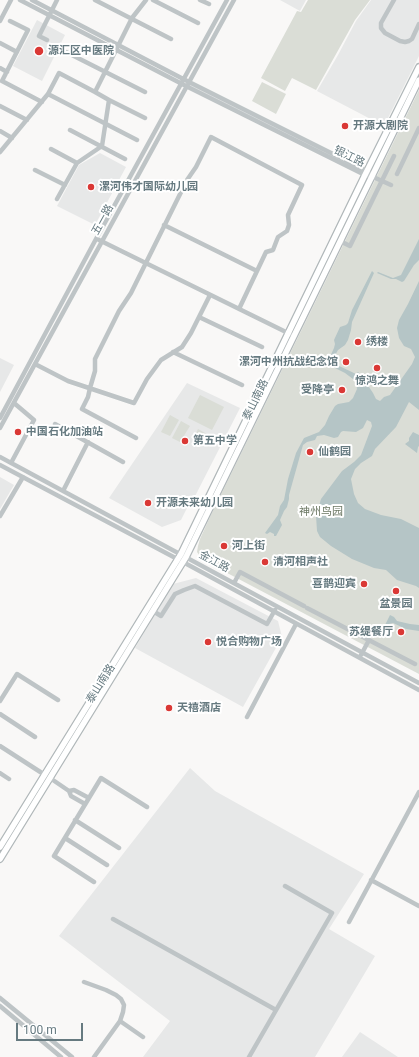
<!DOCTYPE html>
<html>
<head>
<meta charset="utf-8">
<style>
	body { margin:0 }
	#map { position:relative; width:419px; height:1057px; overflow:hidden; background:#f9f8f7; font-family:Roboto,sans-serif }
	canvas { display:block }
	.scale { position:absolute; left:16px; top:1023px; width:67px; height:18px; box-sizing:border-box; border:2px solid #667a80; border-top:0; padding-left:5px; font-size:12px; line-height:14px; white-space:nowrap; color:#667a80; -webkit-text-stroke:3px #fff; paint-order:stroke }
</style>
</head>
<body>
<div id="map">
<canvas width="419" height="1057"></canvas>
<div class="scale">100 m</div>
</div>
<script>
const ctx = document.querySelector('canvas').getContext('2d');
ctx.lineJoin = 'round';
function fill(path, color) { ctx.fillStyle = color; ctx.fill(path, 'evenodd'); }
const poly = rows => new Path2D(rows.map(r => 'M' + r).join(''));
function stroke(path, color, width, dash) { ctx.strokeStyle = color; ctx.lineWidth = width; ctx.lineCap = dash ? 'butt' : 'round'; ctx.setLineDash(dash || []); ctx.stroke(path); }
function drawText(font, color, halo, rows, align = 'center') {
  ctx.font = font + ' Roboto,"Noto Sans SC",sans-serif'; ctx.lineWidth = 4; ctx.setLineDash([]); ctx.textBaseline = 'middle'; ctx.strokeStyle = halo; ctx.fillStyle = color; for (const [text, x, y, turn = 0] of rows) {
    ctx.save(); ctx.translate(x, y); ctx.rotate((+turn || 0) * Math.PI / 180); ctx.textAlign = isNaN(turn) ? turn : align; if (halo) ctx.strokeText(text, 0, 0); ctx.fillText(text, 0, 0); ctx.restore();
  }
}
const built = poly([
	[280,0,306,0,300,11],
	[371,0,419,0,419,56,384,126,317,91,338,55,356,21],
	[37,20,65,35,42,81,13,66],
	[100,153,126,167,95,225,57,206,79,165],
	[0,358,14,365,0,392],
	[187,383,240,408,189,508,175,501,187,508,181,520,162,527,109,498],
	[0,477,14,485,0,509],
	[196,578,278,621,282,637,243,707,135,648,173,584],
	[190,768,215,791,364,874,329,929,375,956,315,1057,143,1057,170,1021,59,936],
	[360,1032,398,1057,342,1057]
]);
const green = poly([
	[308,0,370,0,355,20,316,90,292,78,285,91,261,78,297,11,301,12],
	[262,82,286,94,276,114,252,101],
	[419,90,419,674,212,565,202,559,197,552,198,546,200,539,210,517],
	[200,395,224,407,212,430,188,418],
	[170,415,179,420,170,436,161,432],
	[181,421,190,426,180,442,172,438],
	[198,429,214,438,209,447,193,439]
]);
const water = poly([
	[419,239,419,260,414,265,404,281,402,282,396,279,391,279,377,273,378,272,393,278,401,275],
	[372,271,374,273,352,322,351,330,348,340,345,345,338,350,332,361,333,364,335,364,356,374,358,372,361,375,373,393,376,399,380,401,384,397,390,395,412,364,415,357,411,349,404,346,399,338,397,328,399,320,408,304,419,281,419,410,409,402,396,427,375,449,372,456,361,463,355,469,351,479,354,494,358,503,365,509,381,515,401,519,419,528,419,588,416,586,397,580,386,570,374,568,352,559,331,546,320,537,317,531,316,516,321,499,342,471,354,462,361,455,372,426,371,422,367,420,363,428,356,432,343,431,341,432,338,437,334,438,324,435,317,436,315,440,307,442,303,445,289,495,289,499,287,507,284,511,280,520,282,525,276,536,274,536,274,534,270,532,267,534,265,533,278,515,280,506,284,500,288,479,296,453,304,438,319,432,325,425,329,416,335,406,338,404,349,402,353,398,357,389,356,382,353,379,345,373,331,366,329,359,334,348,335,344,334,340,340,327,346,325,348,323,352,310],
	[413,432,419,435,419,446,418,447,417,453,405,444,409,441,409,438],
	[390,615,394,617,397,621,410,624,419,625,419,631,406,629,393,623,385,625]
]);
const minor = poly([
	[20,0,186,86,365,175,371,176,391,185],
	[32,0,189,82,367,171,369,173],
	[95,0,171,39],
	[153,0,198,23],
	[200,0,209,4],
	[394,0,381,23,381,28,385,33,400,41,405,42,409,41,412,39,419,24],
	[0,21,11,0],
	[10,21,28,30,2,81,42,102],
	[47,40,39,36,57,0],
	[0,43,17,52],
	[66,52,145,92],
	[0,68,7,72],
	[48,94,137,140],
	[109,100,145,118],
	[0,106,27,120],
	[70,130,125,159],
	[0,131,12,138],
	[51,149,77,163],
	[0,152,48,94,59,73,95,92],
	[35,170,65,185],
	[397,174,419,128],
	[57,199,77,163,102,146,109,100,95,92,132,18,146,0],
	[164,225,257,271],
	[99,240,290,334],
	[340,241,350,246,394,156],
	[199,317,262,347],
	[173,352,242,385],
	[35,364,68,381,134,403,147,379,161,360,182,347,191,333,210,295],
	[0,418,96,239,227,0],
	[55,424,123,462],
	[0,428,234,0],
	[136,438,82,409,88,397,90,388,95,371,95,359,119,311,131,293,187,180,196,167,211,137,302,185,288,215,289,225,287,231,278,237,273,250,266,252,239,309],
	[0,457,419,683],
	[11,463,34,420,14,403],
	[0,465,183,562,419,690],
	[63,491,88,442],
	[0,516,23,477],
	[234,583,240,572,304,606],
	[307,608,415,664],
	[153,611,161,616,175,594,184,590,195,586,267,624,275,610],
	[361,655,369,640],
	[0,701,17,674,58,700],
	[0,714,35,737],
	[247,717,296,624],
	[0,746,45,775],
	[0,773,9,779],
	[50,778,69,791,71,796,85,804],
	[69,791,74,790,89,798],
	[75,820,119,848],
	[65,838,107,865],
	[371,880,419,906],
	[94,882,54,856,101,778,147,807],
	[113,919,276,1010],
	[349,922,419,792],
	[84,982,106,990,116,995,121,999,124,1005,123,1012,120,1021,94,1057],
	[0,998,72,1057],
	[0,1006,61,1057],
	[120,1021,143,1037],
	[249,1057,332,913,285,886]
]);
const major = poly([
	[0,847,181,554,365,175,419,67],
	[0,859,186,557,419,80]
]);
const markers = [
	[39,51,5,"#da3835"],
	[345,126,4,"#da3835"],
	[91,187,4,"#da3835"],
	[358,342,4,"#da3835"],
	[346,362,4,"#da3835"],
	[377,368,4,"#da3835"],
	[342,390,4,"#da3835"],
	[18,432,4,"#da3835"],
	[185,441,4,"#da3835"],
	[310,452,4,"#da3835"],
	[148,503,4,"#da3835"],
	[224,546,4,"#da3835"],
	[265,562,4,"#da3835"],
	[364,584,4,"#da3835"],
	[396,591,4,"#da3835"],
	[401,632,4,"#da3835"],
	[208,642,4,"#da3835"],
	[169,708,4,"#da3835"]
];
const poiNames = [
	["源汇区中医院",48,51],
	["开源大剧院",353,126],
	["漯河伟才国际幼儿园",99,187],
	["绣楼",366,342],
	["漯河中州抗战纪念馆",338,362,"right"],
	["惊鸿之舞",377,381,"center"],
	["受降亭",334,390,"right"],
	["中国石化加油站",26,432],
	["第五中学",193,441],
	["仙鹤园",318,452],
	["开源未来幼儿园",156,503],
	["河上街",232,546],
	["清河相声社",273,562],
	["喜鹊迎宾",356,584,"right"],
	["盆景园",396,604,"center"],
	["苏缇餐厅",393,632,"right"],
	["悦合购物广场",216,642],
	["天禧酒店",177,708]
];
const streetNames = [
	["银江路",349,157,26],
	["五一路",103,220,-61],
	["泰山南路",256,400,-64],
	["金江路",214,562,28],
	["泰山南路",101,684,-58]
];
const parkNames = [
	["神州鸟园",321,512]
];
fill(built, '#e7e8e8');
fill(green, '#daddd6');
fill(water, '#b5c5c6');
stroke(major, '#b0b7b9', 8);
stroke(minor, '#bec4c6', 4.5);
stroke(major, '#fff', 5.5);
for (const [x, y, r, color] of markers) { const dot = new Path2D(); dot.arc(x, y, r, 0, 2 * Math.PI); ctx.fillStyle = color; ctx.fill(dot); stroke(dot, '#fff', 1.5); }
drawText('bold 11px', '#667a80', '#fff', poiNames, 'left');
drawText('11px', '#667a80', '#fff', streetNames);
drawText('11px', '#6c7864', '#fff', parkNames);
</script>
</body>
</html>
